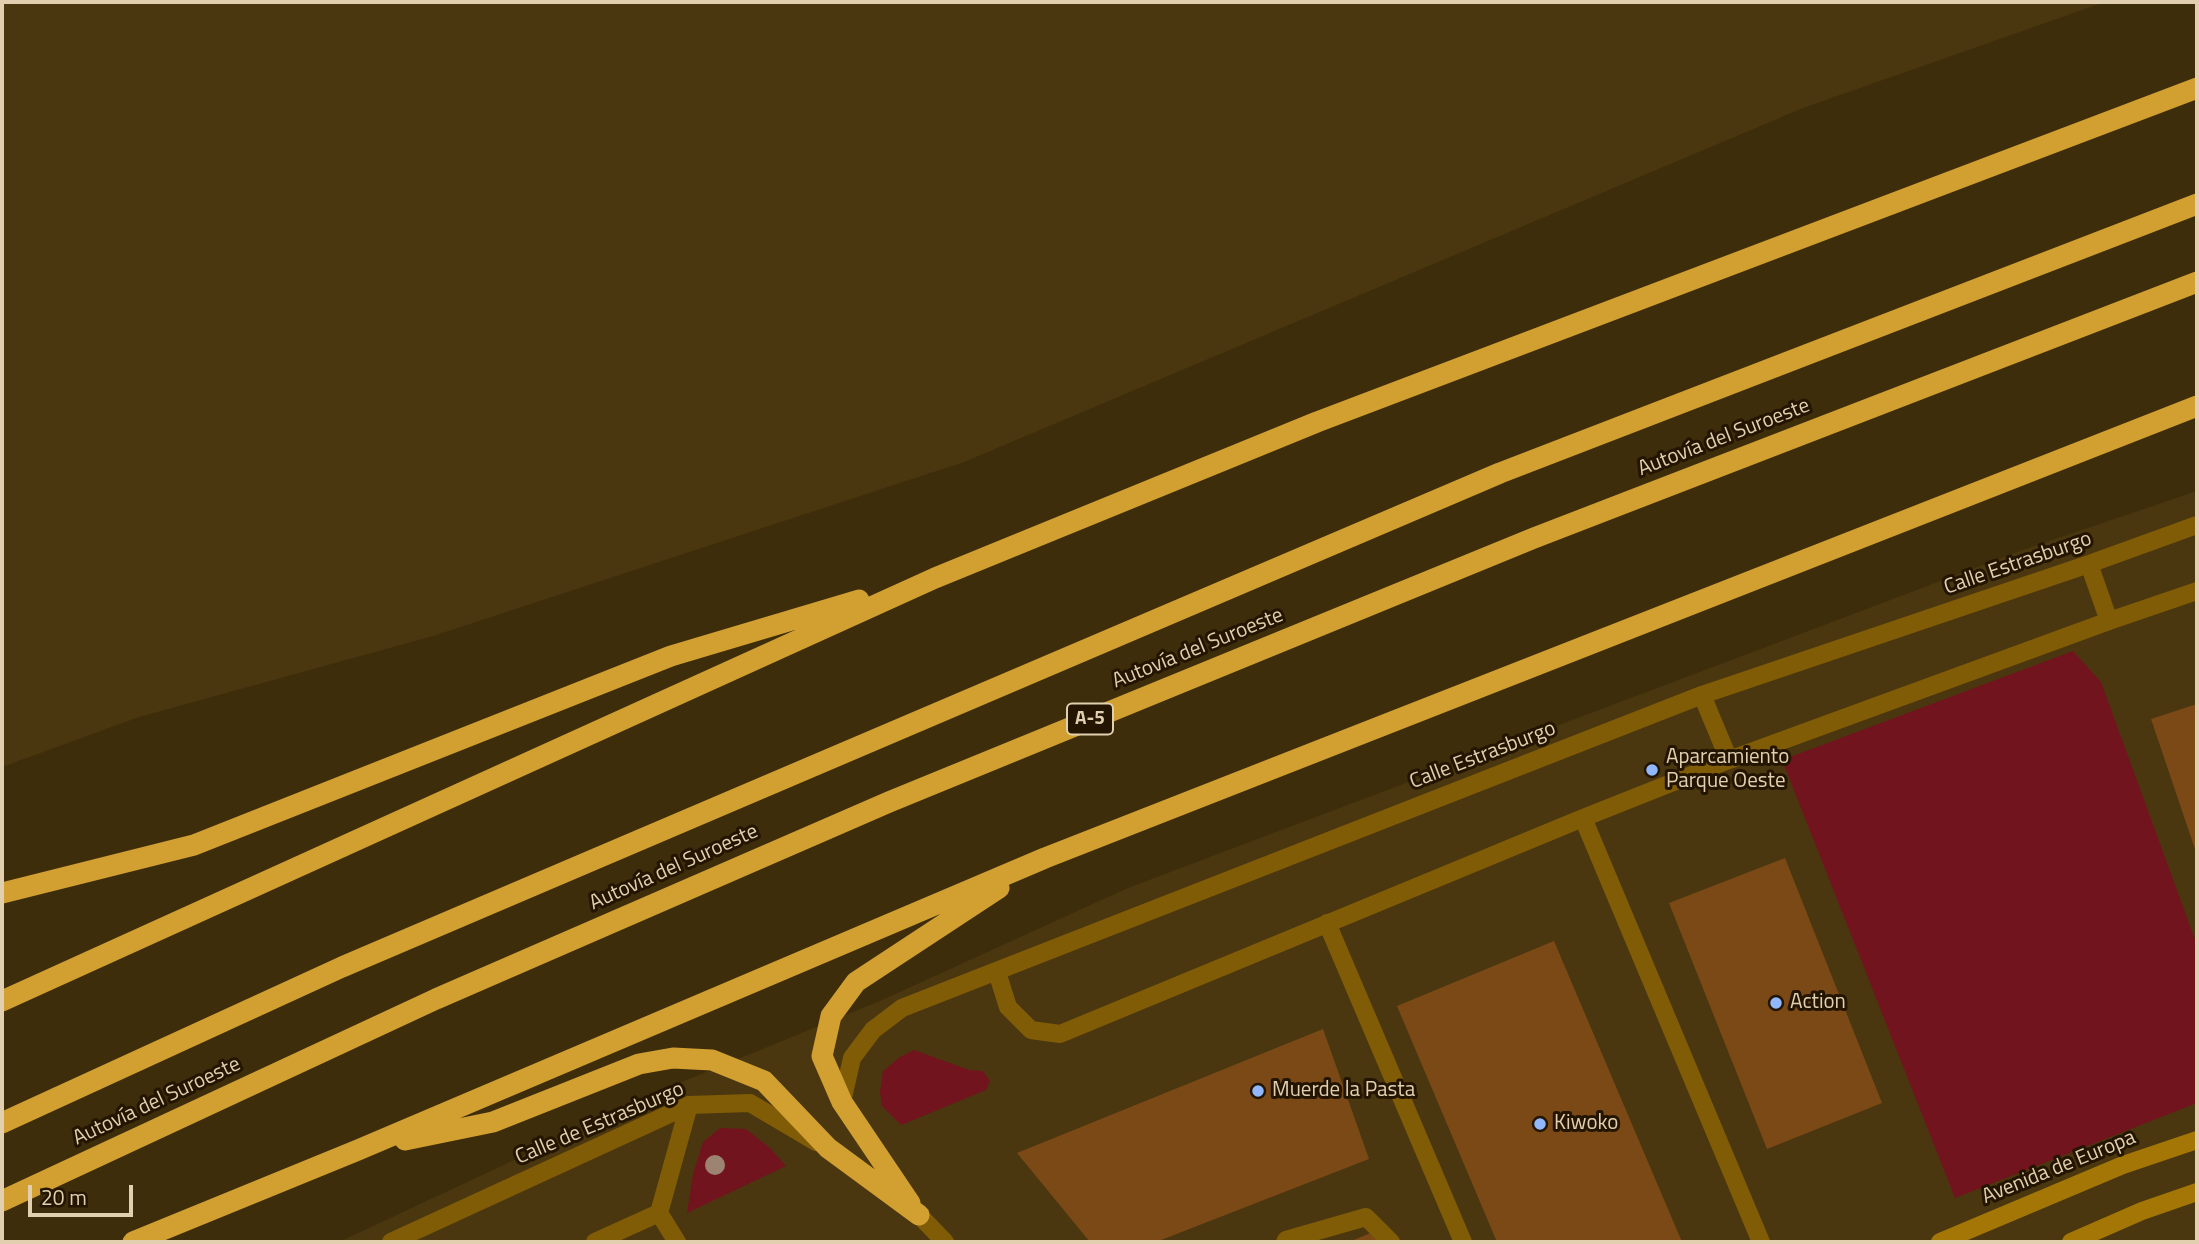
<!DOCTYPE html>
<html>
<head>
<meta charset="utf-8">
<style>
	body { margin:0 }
	#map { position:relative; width:2199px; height:1244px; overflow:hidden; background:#3e2d0a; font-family:"Titillium Web",sans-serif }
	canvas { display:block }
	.frame { position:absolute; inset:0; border:4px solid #e1cfb0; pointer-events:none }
	.scale { position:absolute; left:28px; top:1185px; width:105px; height:32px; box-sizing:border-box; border:4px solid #e1cfb0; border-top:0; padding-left:9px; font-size:21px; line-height:24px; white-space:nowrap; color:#e1cfb0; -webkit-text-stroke:5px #231500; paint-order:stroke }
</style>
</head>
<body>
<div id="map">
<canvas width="2199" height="1244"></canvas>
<div class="frame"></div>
<div class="scale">20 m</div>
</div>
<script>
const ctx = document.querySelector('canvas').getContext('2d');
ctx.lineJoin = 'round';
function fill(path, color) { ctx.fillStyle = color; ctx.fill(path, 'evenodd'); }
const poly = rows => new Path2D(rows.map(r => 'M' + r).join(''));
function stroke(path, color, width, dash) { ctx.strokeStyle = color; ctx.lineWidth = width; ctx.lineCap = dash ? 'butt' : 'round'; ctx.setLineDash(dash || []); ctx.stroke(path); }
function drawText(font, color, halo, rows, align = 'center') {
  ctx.font = font + ' "Titillium Web",sans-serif'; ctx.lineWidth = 6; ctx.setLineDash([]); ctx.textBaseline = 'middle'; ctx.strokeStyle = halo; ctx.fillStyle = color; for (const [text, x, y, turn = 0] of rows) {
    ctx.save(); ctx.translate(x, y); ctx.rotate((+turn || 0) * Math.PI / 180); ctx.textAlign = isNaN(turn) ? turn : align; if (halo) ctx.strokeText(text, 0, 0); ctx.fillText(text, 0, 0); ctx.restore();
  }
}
const built = poly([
	[2,2,2105,2,1803,108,964,462,433,636,139,717,2,767],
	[2197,491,2197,1242,339,1242,677,1084,880,1001,1128,888,2020,551]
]);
const green = poly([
	[2073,651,2101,682,2197,945,2197,1103,1955,1198,1782,760],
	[914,1050,969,1070,983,1071,990,1081,986,1090,901,1125,882,1106,880,1092,883,1071,900,1057],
	[720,1128,746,1129,770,1148,786,1166,687,1213,693,1174,703,1142]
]);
const building = poly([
	[2197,704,2197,855,2151,719],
	[1785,858,1882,1103,1767,1149,1669,903],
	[1554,941,1682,1242,1497,1242,1397,1006],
	[1323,1029,1369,1159,1156,1242,1090,1242,1017,1153],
	[1373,1232,1378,1242,1349,1242]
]);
const lane = poly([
	[2089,564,2109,621],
	[1702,695,1729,760],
	[1583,818,1761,1242],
	[1327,923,1463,1242],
	[997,972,1008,1007,1031,1030,1060,1034,1583,818,1729,760,2109,621,2197,591],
	[842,1102,852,1058,873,1030,902,1008,1702,695,2089,564,2197,525],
	[659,1213,677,1242],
	[595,1242,659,1213,689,1105],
	[1285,1242,1286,1240,1366,1217,1391,1242]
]);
const street = poly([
	[919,1215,945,1242],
	[391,1242,689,1105,750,1103,816,1142]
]);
const secondary = poly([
	[1940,1242,2123,1165,2197,1140],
	[2071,1242,2142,1211,2197,1192]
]);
const highway = poly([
	[2,893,194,845,671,656,859,600],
	[2,1001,935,578,1317,422,2197,88],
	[2,1123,342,967,1500,473,2197,204],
	[405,1140,493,1122,639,1064,673,1058,712,1060,764,1081,828,1148,919,1215],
	[2,1201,436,999,889,802,1534,538,2197,282],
	[910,1203,842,1102,822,1056,831,1016,856,982,999,888],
	[133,1242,358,1150,1045,858,2197,406]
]);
const trees = [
	[715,1165]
];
const markers = [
	[1652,770,7,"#91b8fd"],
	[1776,1003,7,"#91b8fd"],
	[1258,1091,7,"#91b8fd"],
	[1540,1124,7,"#91b8fd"]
];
const shields = [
	[1090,719,46]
];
const shieldNames = [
	["A-5",1090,719]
];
const streetNames = [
	["Autovía del Suroeste",1724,438,-21],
	["Calle Estrasburgo",2018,564,-19],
	["Autovía del Suroeste",1198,649,-22],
	["Calle Estrasburgo",1483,756,-21],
	["Autovía del Suroeste",674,868,-24],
	["Autovía del Suroeste",157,1102,-25],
	["Calle de Estrasburgo",600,1124,-23],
	["Avenida de Europa",2059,1168,-22]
];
const poiNames = [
	["Aparcamiento",1666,758],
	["Parque Oeste",1666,782],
	["Action",1790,1003],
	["Muerde la Pasta",1272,1091],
	["Kiwoko",1554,1124]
];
fill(built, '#4b370f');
fill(green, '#71141d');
fill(building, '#7b4916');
stroke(lane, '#805c06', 18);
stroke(street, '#805c06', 18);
stroke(secondary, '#a37605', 18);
stroke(highway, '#d29f31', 21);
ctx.fillStyle = '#9d8372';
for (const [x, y] of trees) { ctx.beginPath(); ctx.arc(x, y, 10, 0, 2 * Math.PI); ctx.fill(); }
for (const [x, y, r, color] of markers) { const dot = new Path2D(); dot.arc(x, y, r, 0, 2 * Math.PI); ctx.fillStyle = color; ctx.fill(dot); stroke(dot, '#231500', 2.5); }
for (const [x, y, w] of shields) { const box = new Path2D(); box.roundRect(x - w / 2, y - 15.5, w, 31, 5); ctx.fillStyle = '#231500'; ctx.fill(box); stroke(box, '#e1cfb0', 2); }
drawText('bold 19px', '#e1cfb0', null, shieldNames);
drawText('21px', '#e1cfb0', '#231500', streetNames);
drawText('21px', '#e1cfb0', '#231500', poiNames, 'left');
</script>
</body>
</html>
